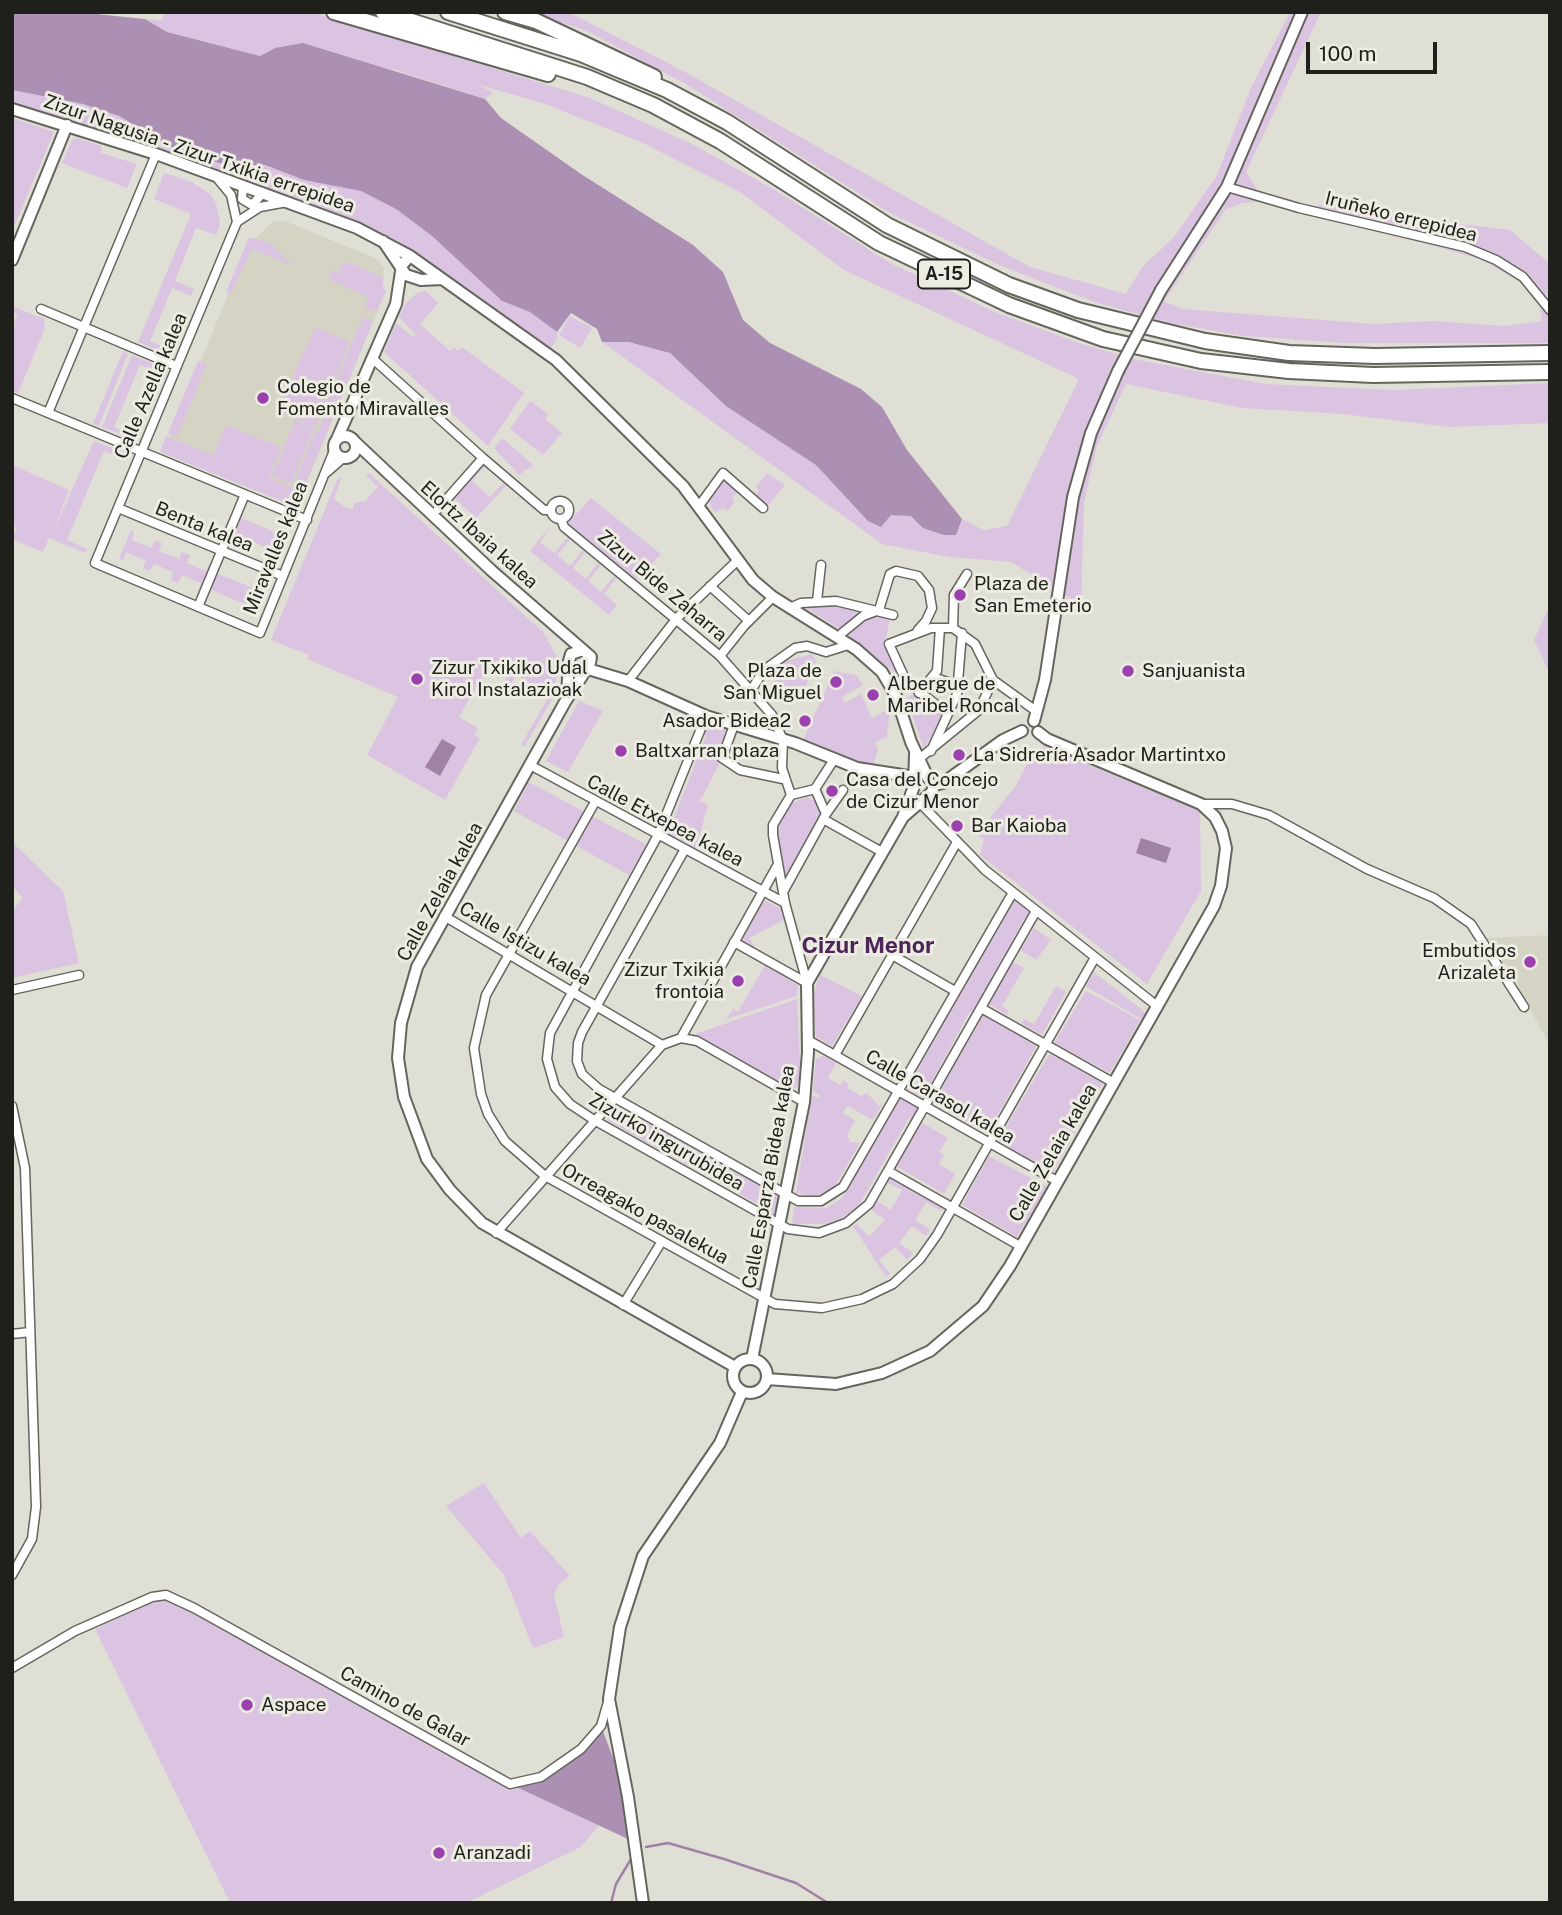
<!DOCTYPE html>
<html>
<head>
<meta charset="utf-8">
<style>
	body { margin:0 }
	#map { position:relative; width:1562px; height:1915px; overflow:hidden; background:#dfdfd5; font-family:"Public Sans",sans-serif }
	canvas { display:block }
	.frame { position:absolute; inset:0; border:14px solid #1f1f1b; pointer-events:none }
	.scale { position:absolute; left:1306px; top:42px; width:131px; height:32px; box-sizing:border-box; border:4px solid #1f1f1b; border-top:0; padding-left:9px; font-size:21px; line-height:24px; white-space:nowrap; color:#1f1f1b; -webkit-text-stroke:5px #ecece2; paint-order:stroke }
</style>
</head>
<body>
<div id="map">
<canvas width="1562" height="1915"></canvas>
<div class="frame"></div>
<div class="scale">100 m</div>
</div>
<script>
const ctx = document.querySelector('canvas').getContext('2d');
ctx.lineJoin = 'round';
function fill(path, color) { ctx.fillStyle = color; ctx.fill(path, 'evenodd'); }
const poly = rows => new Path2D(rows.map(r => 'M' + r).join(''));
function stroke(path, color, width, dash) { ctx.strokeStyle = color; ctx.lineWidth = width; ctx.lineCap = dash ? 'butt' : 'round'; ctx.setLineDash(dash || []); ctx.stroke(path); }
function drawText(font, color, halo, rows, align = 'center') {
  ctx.font = font + ' "Public Sans",sans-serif'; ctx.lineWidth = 6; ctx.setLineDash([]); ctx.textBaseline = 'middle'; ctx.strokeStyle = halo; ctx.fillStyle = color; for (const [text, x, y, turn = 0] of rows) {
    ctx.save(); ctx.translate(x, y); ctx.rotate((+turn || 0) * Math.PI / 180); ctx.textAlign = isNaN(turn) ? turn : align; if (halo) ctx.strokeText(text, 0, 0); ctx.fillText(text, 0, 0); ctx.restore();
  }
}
const built = poly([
	[285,221,375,258,384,267,383,289,386,291,297,506,164,451,251,238,256,238,272,222],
	[1550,935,1550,1045,1522,995,1517,981,1511,977,1486,938]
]);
const green = poly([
	[166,12,311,12,590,98,694,145,775,190,890,263,995,312,1079,343,1133,359,1266,384,1393,390,1550,383,1550,423,1449,427,1343,414,1242,408,1126,384,1097,446,1084,502,1081,605,1011,562,949,557,882,544,602,342,648,334,905,501,962,519,983,530,1007,526,1079,379,844,270,740,192,641,142,542,103,480,85,493,93,485,99,395,70,275,48,260,56,167,32,145,19,161,20],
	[529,12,565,12,576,16,687,73,1030,267,1126,294,1142,267,1175,236,1217,175,1251,88,1290,12,1321,12,1246,172,1260,194,1280,200,1243,203,1226,209,1164,301,1183,309,1373,324,1434,321,1504,326,1542,321,1540,307,1518,280,1480,259,1299,208,1331,204,1418,219,1510,230,1550,264,1550,343,1344,343,1244,336,1170,323,1094,302,999,265,890,213,684,83,587,31],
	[12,90,83,104,119,116,172,149,207,162,265,165,304,180,361,191,396,209,432,236,502,301,530,312,557,332,557,338,551,349,469,289,387,237,238,178,12,104],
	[12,118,54,132,12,231],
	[76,138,102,146,101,153,137,164,127,188,62,163,72,140],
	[164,173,192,182,210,194,216,203,220,224,216,235,196,228,175,281,194,289,192,293,191,296,172,288,150,341,169,350,167,354,138,342,191,214,154,199],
	[249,237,270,243,294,266,252,249,231,294,226,292],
	[348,262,383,277,383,289,386,291,376,312,364,307,368,297,328,279,332,270,341,273,339,266],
	[426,291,438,303,420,324,450,351,454,347,458,351,462,347,524,393,488,446,384,352,396,323,413,337,416,335,399,317,406,303,417,293],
	[12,306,44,319,45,328,18,393,12,391,12,328,18,314,12,312],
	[570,316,592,328,580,348,559,335],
	[363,317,373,321,296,507,160,452,166,436,213,455,226,425,281,447,269,478,292,488,316,430,319,431,324,418,321,417],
	[315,327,350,342,315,427,278,411],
	[123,351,128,354,99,426,93,424],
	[132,355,161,367,159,372,140,365,114,427,133,435,132,439,102,427],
	[198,361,207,364,177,437,168,433],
	[530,401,548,414,545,419,562,433,543,455,510,429],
	[295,420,314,428,291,484,272,476],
	[502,438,515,449,533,465,519,475,494,448],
	[94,441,126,453,124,459,104,451,67,540,87,549,85,553,49,538,43,552,12,539,17,528,12,525,12,465,69,490,52,534],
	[482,465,484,467,472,481,490,497,503,483,506,486,464,531,461,529,473,515,455,499,443,512,441,510],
	[369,473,544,633,559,661,554,696,524,747,521,745,550,694,516,675,505,693,499,690,509,672,491,661,459,717,478,728,474,735,480,738,445,800,367,755,398,697,307,659,309,655,271,640,338,478,341,479,334,499,346,508,353,509,354,503,365,501,378,487,366,475],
	[767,473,785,485,766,508,754,497,759,490,756,487],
	[724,480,737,492,732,498,735,501,728,511,723,508,715,513,709,502],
	[591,498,661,554,636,580,568,523],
	[239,517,284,536,277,552,232,533],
	[551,525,540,543,555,553,567,538,570,540,557,555,570,566,583,550,585,552,573,568,586,579,598,563,601,565,588,581,601,592,614,576,616,578,604,594,617,605,609,615,530,551],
	[131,530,134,532,132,540,151,548,155,540,162,543,159,551,179,559,182,552,190,555,187,563,206,571,210,563,214,565,202,593,198,591,201,583,182,575,178,583,171,580,173,572,154,564,150,571,143,568,146,561,126,552,123,560,119,559],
	[216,573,261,591,254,608,209,589],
	[802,605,833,606,890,619,885,642,897,674,841,630],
	[1550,605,1550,674,1534,640],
	[812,654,816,662,799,702,795,700,798,693,764,674,782,662],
	[834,671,856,675,863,685,842,697,845,703,861,694,872,718,890,708,887,737,875,742,878,750,872,767,802,743],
	[914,693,943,716,924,748,906,699],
	[579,701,603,711,568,772,546,761],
	[707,722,726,729,716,758,720,762,700,801,708,805,696,849,665,835,664,829,669,818,674,818,706,736,702,733],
	[1045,747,1200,811,1201,891,1147,984,980,855,984,839,977,835,1016,785,1032,754],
	[529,782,585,812,568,841,514,811],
	[806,797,818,802,822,814,787,880,784,880,776,828,788,805],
	[592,816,647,845,629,875,575,845],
	[12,842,63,891,79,963,12,978,12,911,23,898,12,886],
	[1014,899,1031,913,1027,920,1024,919,973,1012,970,1011,923,1098,907,1089,965,985,970,987,966,984],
	[764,900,782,909,784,920,749,938,755,948,741,940],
	[1034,928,1051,940,1036,960,1020,950],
	[1013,962,1024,968,1002,1006,1009,1011,1007,1015,989,1004],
	[765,965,798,985,797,996,727,1019,733,1009,738,1012],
	[1094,972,1146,1013,1143,1020,1085,986],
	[820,975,862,996,832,1046,816,1037,813,996],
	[1056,986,1066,992,1042,1035,1021,1023,1024,1019,1034,1024],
	[1086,991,1140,1020,1110,1073,1054,1043],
	[797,999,800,1063,798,1086,793,1090,695,1034],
	[984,1014,1037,1045,987,1134,933,1103],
	[1050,1053,1103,1083,1053,1173,997,1142],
	[824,1055,836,1063,828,1078,840,1085,843,1080,849,1084,847,1088,861,1096,867,1093,879,1106,883,1103,873,1120,847,1106,843,1113,855,1120,847,1135,850,1142,860,1143,834,1188,814,1197,796,1193,812,1095,818,1098,820,1096,813,1090,816,1059],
	[901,1098,919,1107,912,1119,909,1118,859,1205,839,1220,824,1224,792,1224,794,1207,826,1208,841,1199],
	[620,1106,779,1196,776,1216,769,1216,770,1211,607,1120],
	[921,1122,948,1138,939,1152,944,1155,939,1164,955,1174,944,1194,896,1166],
	[989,1156,1048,1187,1017,1237,962,1205],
	[890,1178,943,1207,941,1211,926,1202,915,1220,930,1229,929,1232,926,1236,912,1226,899,1243,913,1253,907,1260,895,1247,879,1260,890,1274,886,1277,853,1226,857,1224,869,1237,885,1220,871,1209,876,1200,891,1210,902,1190,886,1182],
	[484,1483,521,1538,530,1531,570,1576,558,1585,554,1595,564,1637,533,1648,504,1575,446,1506],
	[166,1595,509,1784,600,1824,581,1847,466,1903,230,1903,95,1629]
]);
const forest = poly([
	[12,12,76,12,145,19,167,32,260,56,275,48,303,43,485,99,501,118,581,174,693,245,723,272,743,320,770,343,861,389,882,407,907,450,962,519,956,535,944,535,923,528,911,516,891,515,881,527,868,521,816,465,726,406,670,353,629,342,602,342,597,329,571,313,557,332,530,312,502,301,432,236,396,209,361,191,304,180,265,165,227,165,212,161,176,150,119,116,83,104,12,90],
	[601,1726,628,1797,628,1839,510,1784,541,1777,581,1749]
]);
const water = poly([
	[442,739,456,747,440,776,425,767],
	[1141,838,1171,848,1166,863,1136,853]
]);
const stream = poly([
	[646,1847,668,1843,724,1859,796,1883,828,1903],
	[611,1903,616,1884,631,1859]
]);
const street = poly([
	[217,178,231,195,237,222],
	[243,186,242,199,252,205,263,193],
	[1227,187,1299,208,1465,247,1496,260,1523,277,1550,310],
	[287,202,260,207,237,222,95,563,260,633,335,448],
	[41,309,176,366],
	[373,359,483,458,544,510,550,510],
	[12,398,307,520],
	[48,413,156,154],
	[327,472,343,458],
	'551 510a9 9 0 1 1 18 0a9 9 0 1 1-18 0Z',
	[699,506,723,473,763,508],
	[118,508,278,574],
	[438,509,483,458],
	[561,519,564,527,720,656,772,715,783,740,782,768,791,795],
	[710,586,749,621],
	[817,601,821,565],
	[198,607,243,499],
	[790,608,801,603,836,601,893,615],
	[953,628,954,595,967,574],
	[842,633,863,616,879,610,890,574,896,571,918,576,929,590,932,608,926,621,918,630],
	[720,656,744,626,773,597],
	[933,677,959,686],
	[628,681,677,618,738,560],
	[750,692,764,670,795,648,807,646,826,652,848,645],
	[919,693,937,671,940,628],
	[948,714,906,681,889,644,931,628,953,628,975,644,993,680,1036,711],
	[706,716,658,835,550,1033,547,1059,555,1087,570,1104,594,1120,788,1229,819,1233,846,1223,869,1204,1036,911],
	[734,725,722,758,740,770,783,779],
	[931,751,957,694,962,633],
	[919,759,979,710,993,680],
	[530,765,785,903],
	[791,795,773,825,773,835,785,903,807,983],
	[791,795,815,789,835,758],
	[595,802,486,995,474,1048,481,1094,488,1114,505,1141,545,1176,775,1304,822,1308,862,1299,893,1284,920,1259,937,1235,1093,961],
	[920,803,985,870,1157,1006],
	[1201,804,1232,804,1269,815,1367,869,1434,898,1471,924,1524,1007],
	[826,814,843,790],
	[823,819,882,852],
	[685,849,582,1032,578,1043,577,1061,582,1074,599,1089,798,1201,821,1201,843,1187,1012,894],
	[783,892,826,814,815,789],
	[444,916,662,1045],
	[734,942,807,983],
	[892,955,955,991],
	[12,990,79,975],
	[981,1008,1114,1083],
	[681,1038,777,866],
	[808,1040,1057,1181],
	[835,1055,957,842],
	[12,1106,25,1168,36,1507,32,1539,12,1575],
	[888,1171,1020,1246],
	[496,1233,662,1045,681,1038,697,1041,804,1102],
	[623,1305,662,1241],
	[12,1334,30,1332],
	[12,1668,75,1631,152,1597,166,1595,194,1608,510,1784,541,1777,581,1749,601,1726,608,1702]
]);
const secondary = poly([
	[12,109,156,154,357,228,410,256,556,360,683,486,753,580,773,597,856,649,882,672,896,696,911,742,928,778],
	[383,241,406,275,421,280,442,279],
	[12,260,67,125],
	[1161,290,1227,187,1302,12],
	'334 447a11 11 0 1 1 22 0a11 11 0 1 1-22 0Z',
	[337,439,396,304,402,265,410,256],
	[355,442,492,571,583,650],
	[588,669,628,681,706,716,795,743,857,768,915,777],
	[586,670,565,702,417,967,401,1023,398,1058,404,1097,427,1159,450,1190,482,1223,735,1367],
	[567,696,569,661,571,654,583,650,591,657,589,668,583,672,576,671,569,664],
	[1034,721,1045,680,1073,497,1091,433,1118,371],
	[934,785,943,783,1003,740,1022,731],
	[903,817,932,792,934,785],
	'733 1376a17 17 0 1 1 34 0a17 17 0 1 1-34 0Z',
	[752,1359,804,1102,808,1052,807,983,903,817,914,786,915,754],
	[767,1379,836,1384,882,1373,930,1351,983,1306,1010,1266,1214,906,1221,886,1226,848,1222,831,1215,817,1201,804,1047,739,1038,732],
	[643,1903,628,1797,609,1699,620,1627,643,1556,720,1443,742,1392]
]);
const highway = poly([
	[334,12,548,74],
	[383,12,587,77,653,105,720,141,879,243,1009,305,1103,339,1201,361,1289,371,1373,375,1550,372],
	[448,12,581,54,667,90,727,122,887,225,1009,285,1078,310,1205,341,1289,353,1375,356,1550,353],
	[505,12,536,21,654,77]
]);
const secondaryBridge = poly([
	[1118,371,1161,290]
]);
const markers = [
	[263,398,7,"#9a41ad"],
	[960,595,7,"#9a41ad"],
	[1128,671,7,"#9a41ad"],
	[417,679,7,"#9a41ad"],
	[836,682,7,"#9a41ad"],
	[873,695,7,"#9a41ad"],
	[805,721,7,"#9a41ad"],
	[621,751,7,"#9a41ad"],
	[959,755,7,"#9a41ad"],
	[832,791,7,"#9a41ad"],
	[957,826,7,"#9a41ad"],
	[1530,962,7,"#9a41ad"],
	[738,981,7,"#9a41ad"],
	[247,1705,7,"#9a41ad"],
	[439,1853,7,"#9a41ad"]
];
const shields = [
	[944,274,52]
];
const shieldNames = [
	["A-15",944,274]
];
const streetNames = [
	["Zizur Nagusia - Zizur Txikia errepidea",199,154,19],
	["Iruñeko errepidea",1401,217,14],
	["Calle Azella kalea",151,386,-67],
	["Benta kalea",204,527,22],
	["Elortz Ibaia kalea",479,535,42],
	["Miravalles kalea",276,548,-68],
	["Zizur Bide Zaharra",662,586,40],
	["Calle Etxepea kalea",665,821,28],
	["Calle Zelaia kalea",440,892,-61],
	["Calle Istizu kalea",525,944,30],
	["Calle Carasol kalea",940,1097,30],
	["Zizurko ingurubidea",666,1142,30],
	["Calle Zelaia kalea",1053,1153,-60],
	["Calle Esparza Bidea kalea",769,1177,-80],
	["Orreagako pasalekua",645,1214,29],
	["Camino de Galar",405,1707,29]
];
const poiNames = [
	["Colegio de",277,387],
	["Fomento Miravalles",277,409],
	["Plaza de",974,584],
	["San Emeterio",974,606],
	["Zizur Txikiko Udal",431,668],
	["Kirol Instalazioak",431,690],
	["Plaza de",822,671,"right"],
	["San Miguel",822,693,"right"],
	["Sanjuanista",1142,671],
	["Albergue de",887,684],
	["Maribel Roncal",887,706],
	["Asador Bidea2",791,721,"right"],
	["Baltxarran plaza",635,751],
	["La Sidrería Asador Martintxo",973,755],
	["Casa del Concejo",846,780],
	["de Cizur Menor",846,802],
	["Bar Kaioba",971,826],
	["Embutidos",1516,951,"right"],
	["Arizaleta",1516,973,"right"],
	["Zizur Txikia",724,970,"right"],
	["frontoia",724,992,"right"],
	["Aspace",261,1705],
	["Aranzadi",453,1853]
];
const quarterNames = [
	["Cizur Menor",868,946]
];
fill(built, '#d5d4c4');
fill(green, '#dbc4e1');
fill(forest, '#ac90b3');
fill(water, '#9f82a5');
stroke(stream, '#9f82a5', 2.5);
stroke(street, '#65655d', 11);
stroke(secondary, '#65655d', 14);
stroke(highway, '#65655d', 18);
stroke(street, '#fff', 8);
stroke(secondary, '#fff', 10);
stroke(highway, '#fff', 14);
stroke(secondaryBridge, '#65655d', 14, []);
stroke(secondaryBridge, '#fff', 10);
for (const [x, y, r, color] of markers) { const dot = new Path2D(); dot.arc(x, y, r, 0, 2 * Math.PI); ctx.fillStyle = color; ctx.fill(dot); stroke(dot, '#ecece2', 2.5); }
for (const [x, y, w] of shields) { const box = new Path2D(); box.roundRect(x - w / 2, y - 14.5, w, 29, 5); ctx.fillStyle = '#ecece2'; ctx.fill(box); stroke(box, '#1f1f1b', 2); }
drawText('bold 18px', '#1f1f1b', null, shieldNames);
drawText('19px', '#1f1f1b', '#ecece2', streetNames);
drawText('19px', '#1f1f1b', '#ecece2', poiNames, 'left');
drawText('bold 23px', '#4f2459', '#ecece2', quarterNames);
</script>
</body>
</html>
